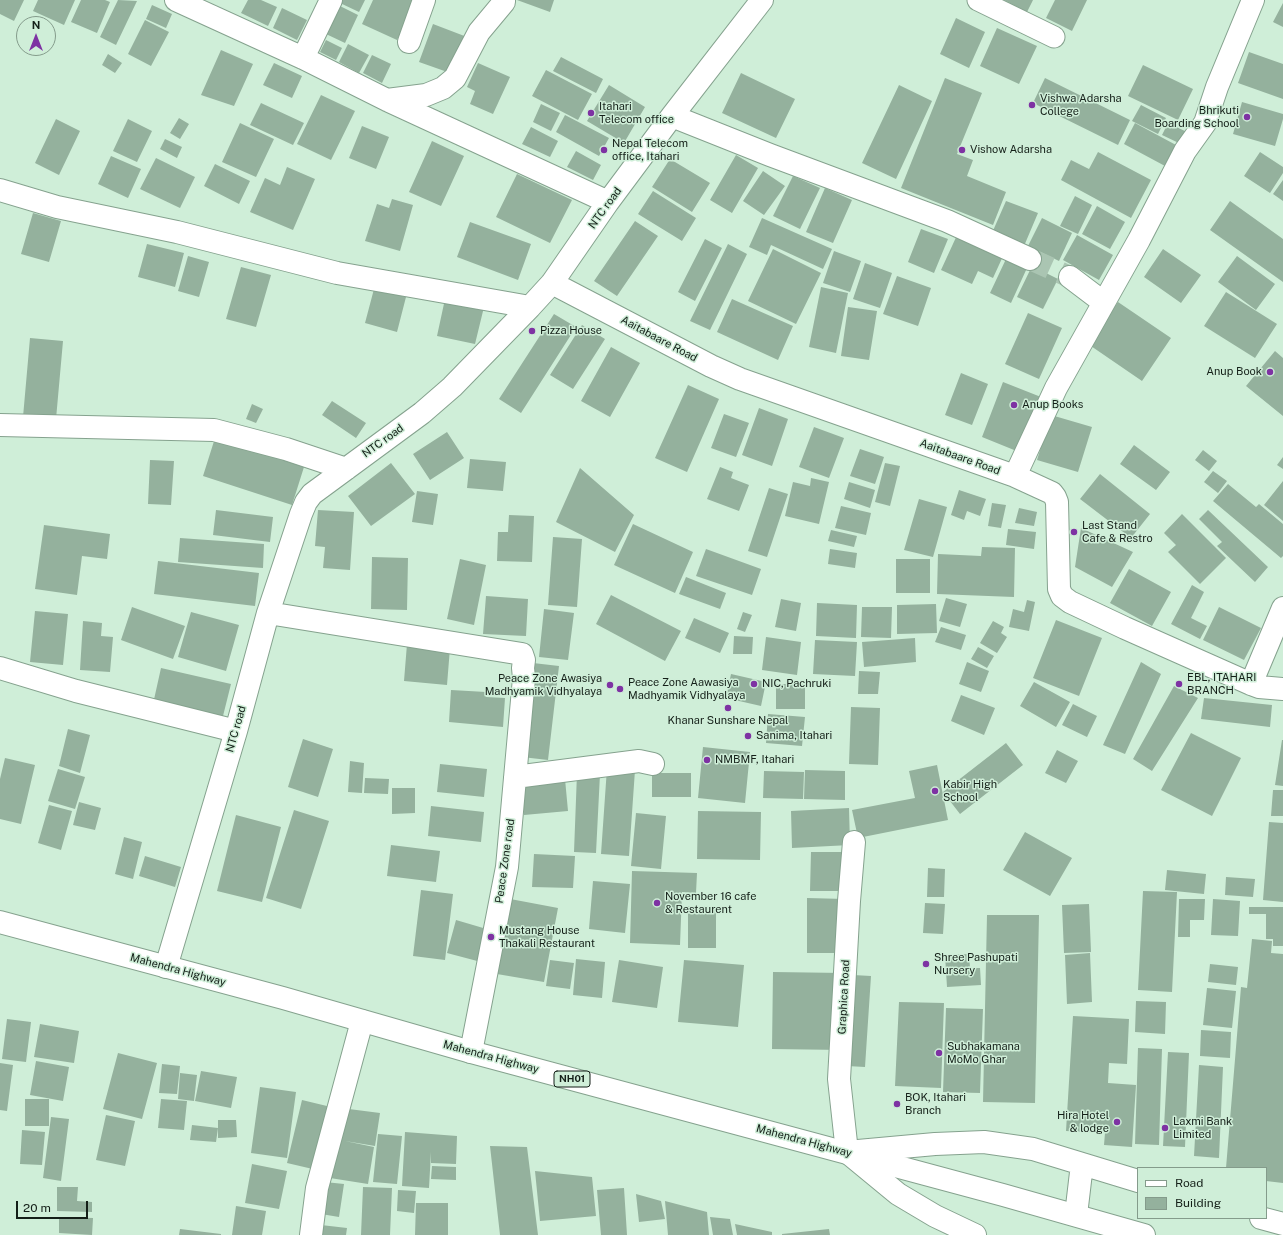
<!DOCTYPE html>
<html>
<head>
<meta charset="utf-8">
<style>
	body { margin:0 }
	#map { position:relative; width:1283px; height:1235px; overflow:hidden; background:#cfeed8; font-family:"Public Sans",sans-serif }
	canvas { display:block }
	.legend { position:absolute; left:1137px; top:1167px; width:130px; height:52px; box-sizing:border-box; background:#cfeed8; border:1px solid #849b8b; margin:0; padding:5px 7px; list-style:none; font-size:12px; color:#141f18 }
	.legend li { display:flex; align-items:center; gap:8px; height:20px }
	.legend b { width:20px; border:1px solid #849b8b }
	.north { position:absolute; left:16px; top:16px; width:40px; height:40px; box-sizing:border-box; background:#cfeed8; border:1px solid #849b8b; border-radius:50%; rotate:0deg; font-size:11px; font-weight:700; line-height:16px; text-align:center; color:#141f18 }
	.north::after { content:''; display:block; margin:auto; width:14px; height:18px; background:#7e32a3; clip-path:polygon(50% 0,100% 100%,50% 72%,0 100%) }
	.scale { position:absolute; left:16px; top:1201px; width:72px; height:18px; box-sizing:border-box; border:2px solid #141f18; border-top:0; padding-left:5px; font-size:12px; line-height:14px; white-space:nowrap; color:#141f18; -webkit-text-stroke:3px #cfeed8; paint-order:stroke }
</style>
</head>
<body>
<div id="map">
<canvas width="1283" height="1235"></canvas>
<ul class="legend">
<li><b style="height:5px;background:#fff"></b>Road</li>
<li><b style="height:11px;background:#94b19d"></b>Building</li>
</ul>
<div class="north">N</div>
<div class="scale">20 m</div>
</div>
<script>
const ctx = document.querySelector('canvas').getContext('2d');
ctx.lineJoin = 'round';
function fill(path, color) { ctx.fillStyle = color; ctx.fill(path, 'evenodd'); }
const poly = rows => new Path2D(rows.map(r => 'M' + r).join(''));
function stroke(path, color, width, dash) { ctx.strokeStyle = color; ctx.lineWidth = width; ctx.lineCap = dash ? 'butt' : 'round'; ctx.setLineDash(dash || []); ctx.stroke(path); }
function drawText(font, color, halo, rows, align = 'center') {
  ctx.font = font + ' "Public Sans",sans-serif'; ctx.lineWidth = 3; ctx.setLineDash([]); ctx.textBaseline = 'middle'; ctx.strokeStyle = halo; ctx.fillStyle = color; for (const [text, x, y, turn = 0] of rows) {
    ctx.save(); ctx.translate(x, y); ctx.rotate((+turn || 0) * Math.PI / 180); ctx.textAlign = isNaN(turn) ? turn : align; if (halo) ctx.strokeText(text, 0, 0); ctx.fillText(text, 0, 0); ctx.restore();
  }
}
const building = poly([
	[0,0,24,0,14,21,0,14],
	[38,0,75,0,64,25,33,11],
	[81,0,105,0,110,2,97,33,71,22],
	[118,0,137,1,116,45,100,37],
	[248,0,261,0,277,7,268,26,241,13],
	[342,0,365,0,359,12,340,3],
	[373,0,416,0,397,40,362,24],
	[517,0,554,0,550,12],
	[1004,0,1033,0,1027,12],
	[1055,0,1087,0,1072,31,1046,18],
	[1283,3,1283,27,1273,22],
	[152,5,172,14,166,28,146,19],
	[340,6,358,15,345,43,326,34],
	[282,8,307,20,297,40,273,28],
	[956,18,985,32,969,68,940,54],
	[145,20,169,32,151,66,128,54],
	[433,24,467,37,453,74,419,62],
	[997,28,1037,46,1019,84,980,66],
	[326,40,342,48,336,60,320,52],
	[348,44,369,55,359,73,339,62],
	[221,50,253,64,234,106,201,95],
	[1249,52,1283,64,1283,99,1238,83],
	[108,54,122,63,115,73,102,65],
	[372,55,391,64,382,83,363,73],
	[561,57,603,79,596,93,553,71],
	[274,63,302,76,292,98,263,85],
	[478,63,510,77,493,114,470,104,475,91,467,87],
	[1143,65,1193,89,1178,120,1128,96],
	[546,70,592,94,578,120,532,96],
	[741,73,795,99,776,138,722,113],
	[945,78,982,93,957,154,973,160,967,176,1006,192,993,225,901,188],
	[1045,78,1130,120,1118,145,1033,103],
	[609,85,645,107,624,143,587,121],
	[899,85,932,101,896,179,862,163],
	[321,95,355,111,331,160,297,144],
	[1242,102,1283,114,1283,119,1275,146,1233,134],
	[261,103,304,123,293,145,250,125],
	[541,104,560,113,551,131,533,122],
	[1141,105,1166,118,1158,134,1132,121],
	[565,115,609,138,599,156,556,132],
	[179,118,189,124,180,139,170,133],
	[56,119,80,131,59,175,35,163],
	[128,119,152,131,137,162,113,151],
	[240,123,274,139,256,177,222,162],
	[1135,123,1176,145,1165,166,1124,144],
	[1168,123,1189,133,1183,145,1162,135],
	[362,126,389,137,376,169,349,158],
	[531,127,558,141,550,157,522,144],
	[165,139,182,147,177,158,160,149],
	[432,141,464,156,441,206,409,192],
	[576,151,601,165,593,180,567,167],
	[1098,152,1151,180,1131,218,1061,180,1071,160,1089,169],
	[1260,152,1283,167,1283,173,1270,193,1244,176],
	[736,155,758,168,732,213,710,200],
	[111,156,141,169,128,198,98,184],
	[156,158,195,177,180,208,140,189],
	[670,159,710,183,692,212,652,187],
	[215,164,250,181,239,204,204,186],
	[287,167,315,179,293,230,250,212,265,178,280,185],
	[763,171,785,186,764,215,743,201],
	[517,174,572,200,550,243,496,217],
	[793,176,820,188,800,229,773,216],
	[1283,180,1283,201,1273,194],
	[825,188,852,200,833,243,806,232],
	[653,191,696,218,682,241,638,214],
	[1075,196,1092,205,1078,234,1060,226],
	[392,199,413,205,400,251,365,241,377,204,389,208],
	[1006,201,1038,213,1024,246,992,233],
	[1230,201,1283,239,1283,282,1210,230],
	[1097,206,1125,222,1110,249,1082,234],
	[33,213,61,221,49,262,21,254],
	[762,218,832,249,823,269,771,245,767,255,749,247],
	[1042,218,1072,233,1059,261,1028,246],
	[635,221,658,236,617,296,594,281],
	[470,222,531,244,518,280,457,257],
	[921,229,948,239,934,273,908,262],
	[958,233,1004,254,993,278,978,271,972,284,941,270],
	[1077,235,1113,255,1099,280,1063,260],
	[705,239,722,248,695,301,678,292],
	[147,244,184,253,175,287,138,277],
	[728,244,747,254,710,330,690,321],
	[773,249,821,273,796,324,748,301],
	[1163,249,1201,275,1181,303,1144,277],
	[834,251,861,261,850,292,823,283],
	[188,256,209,262,199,297,178,291],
	[1237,256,1275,284,1256,310,1218,282],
	[1006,259,1027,268,1011,303,990,293],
	[865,263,892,273,880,308,853,299],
	[1032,266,1058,279,1043,309,1017,297],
	[241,267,271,275,256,327,226,319],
	[897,276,931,288,918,326,883,314],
	[821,287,848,293,836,353,809,347],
	[374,289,406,297,397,332,365,323],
	[1226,292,1277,324,1255,358,1204,326],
	[445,299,484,307,475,344,437,336],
	[732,299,793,326,778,360,717,332],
	[1118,302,1171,338,1142,381,1088,344],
	[848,307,877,311,869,360,841,356],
	[1028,313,1062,328,1039,379,1005,364],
	[554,314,576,327,521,413,499,399],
	[582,325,605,339,573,389,550,375],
	[30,338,63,341,56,419,23,417],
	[611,347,640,363,610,417,581,401],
	[1275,351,1283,358,1283,416,1246,386],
	[961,373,988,384,972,425,945,415],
	[1003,382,1041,397,1019,452,982,437],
	[688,385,719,399,687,472,655,458],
	[332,401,366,423,356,438,322,415],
	[252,404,263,409,256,423,246,419],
	[759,408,788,419,772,466,742,455],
	[724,414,749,423,736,457,711,448],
	[1051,415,1092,427,1078,472,1037,460],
	[814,427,844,438,829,478,799,467],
	[447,432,464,458,430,480,413,454],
	[215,438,304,467,292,505,203,476],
	[1134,445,1170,472,1156,490,1120,464],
	[860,449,884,457,875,484,850,476],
	[1203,450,1217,461,1209,471,1195,460],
	[1283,457,1283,469,1277,465],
	[470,459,506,462,503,491,467,488],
	[150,460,174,461,171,505,148,504],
	[391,463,415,494,371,526,348,496],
	[885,463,900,466,890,506,875,502],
	[720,467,733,472,731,478,749,485,739,511,707,499],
	[580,468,634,515,615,552,556,522],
	[1213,471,1227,481,1218,493,1204,482],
	[1100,474,1150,514,1131,538,1080,499],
	[811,478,829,482,819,524,785,516,793,482,810,486],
	[1283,481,1283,521,1264,505],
	[849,482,875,490,870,508,844,499],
	[1228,484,1256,507,1259,504,1283,524,1283,556,1281,558,1213,501],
	[769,488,788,494,767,557,748,551],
	[959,490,986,499,980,516,967,511,964,520,951,515],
	[417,491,438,494,433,525,412,522],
	[919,499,947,507,933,557,904,550],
	[992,503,1006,505,1001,528,988,526],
	[841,506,871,513,866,535,835,528],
	[1019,508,1037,512,1034,526,1015,523],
	[216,510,273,517,270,542,213,535],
	[318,510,354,512,350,570,323,568,325,547,315,546],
	[1208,510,1268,567,1255,582,1217,546,1222,542,1199,519],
	[1182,514,1226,558,1200,584,1168,552,1176,545,1164,533],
	[509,515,534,516,532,562,497,561,498,532,508,532],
	[633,524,693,552,675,593,614,565],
	[44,525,110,534,107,559,82,556,77,595,35,589],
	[1081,528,1133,552,1112,587,1075,567],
	[1008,529,1036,532,1034,549,1006,545],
	[831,530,857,536,854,547,828,541],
	[553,537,582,539,577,607,548,605],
	[180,538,264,544,263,568,178,562],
	[982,547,1015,548,1014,597,937,594,938,554,981,556],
	[706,549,761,569,752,595,696,576],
	[830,549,857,553,855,568,828,564],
	[372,557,408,558,407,610,371,609],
	[460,559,486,565,474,625,447,619],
	[896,559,930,559,930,593,896,593],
	[158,561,259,573,255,606,154,594],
	[1129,569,1171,592,1152,626,1110,603],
	[686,577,726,593,720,609,679,594],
	[1192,585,1204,592,1191,618,1207,626,1200,639,1171,624],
	[611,595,681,631,665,661,596,624],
	[486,596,528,599,526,636,483,634],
	[946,598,967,604,960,627,939,621],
	[781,599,801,603,796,631,775,627],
	[1027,600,1035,602,1029,631,1009,627,1013,609,1024,612],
	[817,603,857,605,856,638,816,636],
	[936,604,937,633,897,634,897,605],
	[132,607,185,626,173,659,121,640],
	[862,607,892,607,891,638,861,637],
	[1219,607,1261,628,1244,660,1203,640],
	[544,609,574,613,568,660,539,657],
	[35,611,68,614,63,665,30,662],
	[191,612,239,625,226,671,178,657],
	[743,612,752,615,745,632,737,629],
	[694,618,729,633,720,653,685,638],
	[1056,620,1102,638,1079,696,1033,678],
	[83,621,102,623,101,636,113,637,110,672,80,670],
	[993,621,1004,627,1001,633,1007,637,997,653,980,643],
	[941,627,966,635,961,650,935,642],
	[734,636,753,637,752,654,733,654],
	[766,637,801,642,797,675,762,670],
	[915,638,916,662,864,667,862,642],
	[815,640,857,642,855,676,813,674],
	[407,644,450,648,447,685,404,681],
	[978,647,994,656,987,668,971,659],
	[967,662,989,671,981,692,959,684],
	[1141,662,1161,674,1125,754,1103,745],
	[533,663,559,666,548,760,522,757],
	[161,668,231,684,222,720,153,704],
	[859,671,880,672,878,694,858,694],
	[731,674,766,682,761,706,726,698],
	[1034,682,1070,702,1056,727,1020,706],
	[776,684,805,684,805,709,776,709],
	[1174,686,1198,698,1152,771,1133,759],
	[451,690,486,692,486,697,505,698,503,727,449,722],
	[961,695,995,708,984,735,951,721],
	[1204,698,1272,705,1270,727,1201,719],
	[1073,704,1097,716,1087,737,1062,725],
	[851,707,880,708,878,765,849,764],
	[768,714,805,717,802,746,766,743],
	[68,729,90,735,80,773,59,766],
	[1191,733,1241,758,1212,816,1161,790],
	[303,739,333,749,318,797,288,787],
	[1282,740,1283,740,1283,786,1275,785],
	[1006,743,1023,765,960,814,943,792],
	[703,747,750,752,745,803,698,798],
	[1057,750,1078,761,1066,783,1045,773],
	[5,758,35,765,21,824,0,819,0,779],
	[350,761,364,763,362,793,348,792],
	[440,764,487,769,484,797,437,792],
	[937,765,948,820,858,838,852,810,915,798,909,771],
	[607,768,635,770,629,856,601,854],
	[58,769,85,777,75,809,48,801],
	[805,770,845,771,845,800,804,799],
	[764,771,804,772,803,799,763,798],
	[577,773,600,774,596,853,574,852],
	[652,773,691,773,691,797,652,797],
	[365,778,389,779,388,794,364,793],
	[565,779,568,811,524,815,521,783],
	[392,788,415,788,415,813,392,814],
	[1273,790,1283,790,1283,816,1271,816],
	[79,802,101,808,95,830,73,825],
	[49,805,72,811,61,850,38,843],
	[431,806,484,812,481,842,428,836],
	[849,808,850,845,792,848,791,811],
	[294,810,329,821,301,909,266,898],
	[698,811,761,812,760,860,697,859],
	[636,813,666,816,661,869,631,866],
	[236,815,281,827,262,902,217,891],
	[1269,822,1283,823,1283,902,1263,900],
	[1025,832,1072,858,1050,896,1003,870],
	[124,837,142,842,133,879,115,874],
	[391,845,440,851,436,882,387,876],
	[811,852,843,852,842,891,810,891],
	[534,854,575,856,573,888,532,887],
	[145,856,181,867,175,887,139,876],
	[928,868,945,869,944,897,927,897],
	[1167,870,1206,874,1204,894,1165,890],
	[632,871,697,873,696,893,682,892,680,945,630,943],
	[1226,877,1255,879,1253,897,1225,895],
	[593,881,630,884,625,933,589,929],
	[421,890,453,894,445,960,413,956],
	[1143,891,1177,892,1172,992,1138,990],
	[505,898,558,908,544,982,491,973],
	[807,898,845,899,844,953,807,953],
	[1179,899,1205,899,1204,920,1190,920,1190,937,1178,937],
	[1213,899,1240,901,1238,936,1211,935],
	[925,903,945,904,943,934,923,933],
	[1089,904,1091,952,1064,953,1062,905],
	[688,906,716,906,716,948,688,948],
	[1249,907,1283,907,1283,946,1273,946,1273,939,1266,939,1266,914,1249,914],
	[987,915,1039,915,1035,1103,983,1102],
	[456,920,490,930,481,962,447,953],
	[1252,939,1272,941,1271,953,1283,954,1283,1183,1266,1181,1266,1168,1226,1168,1241,987,1247,988],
	[1090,953,1092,1002,1067,1004,1065,955],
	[969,954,970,968,980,968,981,985,947,987,945,955],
	[576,959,605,962,602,998,573,995],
	[550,960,574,963,570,989,546,986],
	[619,960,663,967,657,1008,612,1002],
	[684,960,744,965,738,1027,678,1022],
	[1210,964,1238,967,1236,985,1208,982],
	[773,972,844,973,843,1050,772,1049],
	[853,975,871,976,865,1067,847,1066],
	[1207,988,1236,991,1232,1028,1203,1025],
	[1136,1001,1166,1002,1165,1034,1135,1032],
	[899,1002,944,1003,941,1088,895,1086],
	[946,1008,983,1009,980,1093,943,1092],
	[1073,1016,1129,1019,1127,1064,1109,1063,1108,1083,1136,1085,1132,1147,1104,1145,1105,1133,1066,1131],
	[7,1019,31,1022,26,1062,2,1059],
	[40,1024,79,1031,74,1063,34,1057],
	[1201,1030,1231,1032,1230,1058,1200,1056],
	[1138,1048,1162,1049,1159,1145,1135,1144],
	[1168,1052,1189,1053,1185,1147,1163,1146],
	[118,1053,157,1063,142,1119,103,1109],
	[36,1061,69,1067,63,1101,30,1095],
	[0,1063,13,1065,7,1111,0,1110],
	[162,1064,180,1066,177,1094,159,1093],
	[1199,1065,1223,1067,1219,1158,1194,1156],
	[201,1071,237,1077,231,1108,195,1101],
	[180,1073,197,1075,194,1101,178,1099],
	[260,1087,296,1092,287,1158,251,1153],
	[25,1099,49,1099,49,1126,25,1126],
	[161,1099,187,1101,184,1130,158,1128],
	[302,1100,331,1107,317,1170,287,1163],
	[341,1108,380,1113,375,1146,345,1141,374,1147,368,1184,330,1178],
	[106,1115,135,1121,125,1166,96,1160],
	[51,1117,69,1119,61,1181,43,1178],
	[218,1120,236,1120,237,1137,218,1138],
	[192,1125,218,1128,216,1142,190,1140],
	[22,1130,45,1132,42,1165,20,1164],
	[405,1132,457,1136,456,1164,431,1163,431,1152,429,1188,402,1186],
	[378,1134,402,1136,397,1184,373,1182],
	[490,1146,527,1147,538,1235,500,1235],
	[252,1164,287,1171,279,1209,245,1203],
	[432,1166,456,1167,456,1180,431,1179],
	[535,1171,592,1177,596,1216,540,1221],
	[325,1182,344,1184,339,1217,321,1214],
	[57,1187,78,1187,77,1201,92,1202,92,1212,57,1211],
	[363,1187,392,1188,390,1235,361,1235],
	[624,1188,627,1235,601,1235,597,1190],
	[398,1190,416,1191,414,1213,397,1211],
	[636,1194,661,1201,665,1219,639,1222],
	[665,1201,707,1212,709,1235,668,1235],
	[416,1203,448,1203,448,1235,415,1235],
	[236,1206,266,1211,262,1235,232,1235],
	[59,1217,93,1218,92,1235,59,1233],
	[710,1217,730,1219,733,1235,713,1235],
	[735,1224,772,1232,772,1235,737,1235],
	[321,1225,347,1228,346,1235,319,1235],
	[180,1229,221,1234,221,1235,179,1235],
	[829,1229,830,1235,782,1235,782,1234]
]);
const minorTunnel = poly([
	[1030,259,1070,277]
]);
const pedestrian = poly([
	[978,0,1054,37]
]);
const minor = poly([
	[176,0,303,58,387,100,608,202],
	[409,42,424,0],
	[303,58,331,0],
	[387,100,426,95,443,88,455,78,479,32,504,2,504,0],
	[672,116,770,155,947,221,1030,259],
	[0,190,57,207,177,232,337,273,530,307],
	[1070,277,1103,302],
	[552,283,711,366,740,379,1015,476,1052,493,1055,497,1057,502,1059,589,1062,596,1070,602,1125,628,1251,684,1259,687,1283,689],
	[0,425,214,430,286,449,346,469],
	[1015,476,1056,388,1139,240,1185,151,1205,123,1217,87,1253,0],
	[268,613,522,654,524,660,523,668,524,678,507,867,471,1052],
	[0,668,76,691,236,731],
	[1251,684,1283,608],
	[515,777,639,761,653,764],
	[166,967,236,731,268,613,301,514,306,502,312,494,422,413,452,387,530,307,552,283,608,202,672,116,762,0],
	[847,1152,839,1079,849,901,854,842],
	[847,1152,935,1144,984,1142,1033,1149,1138,1181],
	[847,1152,898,1194,935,1216,975,1235],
	[1076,1215,1082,1164],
	[1261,1218,1283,1224],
	[311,1235,317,1188,362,1021]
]);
const trunk = poly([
	[0,922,283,998,471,1052,1003,1195,1144,1235]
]);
const markers = [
	[1032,105,4,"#7e32a3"],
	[591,113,4,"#7e32a3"],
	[1247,117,4,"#7e32a3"],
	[604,150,4,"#7e32a3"],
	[962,150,4,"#7e32a3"],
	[532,331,4,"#7e32a3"],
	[1270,372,4,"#7e32a3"],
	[1014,405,4,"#7e32a3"],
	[1074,532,4,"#7e32a3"],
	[754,684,4,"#7e32a3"],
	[1179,684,4,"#7e32a3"],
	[610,685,4,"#7e32a3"],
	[620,689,4,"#7e32a3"],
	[728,708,4,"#7e32a3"],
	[748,736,4,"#7e32a3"],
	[707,760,4,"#7e32a3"],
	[935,791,4,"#7e32a3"],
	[657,903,4,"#7e32a3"],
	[491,937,4,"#7e32a3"],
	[926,964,4,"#7e32a3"],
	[939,1053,4,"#7e32a3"],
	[897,1104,4,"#7e32a3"],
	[1117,1122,4,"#7e32a3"],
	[1165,1128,4,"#7e32a3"]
];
const shields = [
	[572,1079,36]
];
const shieldNames = [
	["NH01",572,1079]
];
const poiNames = [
	["Vishwa Adarsha",1040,99],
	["College",1040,112],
	["Itahari",599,107],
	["Telecom office",599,120],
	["Bhrikuti",1239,111,"right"],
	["Boarding School",1239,124,"right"],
	["Nepal Telecom",612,144],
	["office, Itahari",612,157],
	["Vishow Adarsha",970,150],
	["Pizza House",540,331],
	["Anup Book",1262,372,"right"],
	["Anup Books",1022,405],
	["Last Stand",1082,526],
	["Cafe & Restro",1082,539],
	["EBL, ITAHARI",1187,678],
	["BRANCH",1187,691],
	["Peace Zone Awasiya",602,679,"right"],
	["Madhyamik Vidhyalaya",602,692,"right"],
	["Peace Zone Aawasiya",628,683],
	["Madhyamik Vidhyalaya",628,696],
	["NIC, Pachruki",762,684],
	["Khanar Sunshare Nepal",728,721,"center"],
	["Sanima, Itahari",756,736],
	["NMBMF, Itahari",715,760],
	["Kabir High",943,785],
	["School",943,798],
	["November 16 cafe",665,897],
	["& Restaurent",665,910],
	["Mustang House",499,931],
	["Thakali Restaurant",499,944],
	["Shree Pashupati",934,958],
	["Nursery",934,971],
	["Subhakamana",947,1047],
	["MoMo Ghar",947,1060],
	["BOK, Itahari",905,1098],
	["Branch",905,1111],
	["Hira Hotel",1109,1116,"right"],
	["& lodge",1109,1129,"right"],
	["Laxmi Bank",1173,1122],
	["Limited",1173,1135]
];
const streetNames = [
	["NTC road",605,208,-54],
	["Aaitabaare Road",659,339,28],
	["NTC road",383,441,-36],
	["Aaitabaare Road",960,457,20],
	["NTC road",236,729,-74],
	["Peace Zone road",505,861,-82],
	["Mahendra Highway",178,970,15],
	["Graphica Road",844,997,-87],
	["Mahendra Highway",491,1057,15],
	["Mahendra Highway",804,1141,15]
];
fill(building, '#94b19d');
stroke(minorTunnel, '#aac5b2', 22, [22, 11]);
stroke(pedestrian, '#85a28e', 23);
stroke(minor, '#85a28e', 24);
stroke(trunk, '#85a28e', 24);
stroke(pedestrian, '#fff', 21);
stroke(minor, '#fff', 22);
stroke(trunk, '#fff', 22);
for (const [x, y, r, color] of markers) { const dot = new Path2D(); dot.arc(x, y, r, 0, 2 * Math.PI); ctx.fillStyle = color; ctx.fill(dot); stroke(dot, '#cfeed8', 1.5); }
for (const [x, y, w] of shields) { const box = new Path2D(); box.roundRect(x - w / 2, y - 8, w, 16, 3); ctx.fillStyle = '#cfeed8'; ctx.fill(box); stroke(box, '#141f18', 1); }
drawText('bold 10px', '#141f18', null, shieldNames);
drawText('11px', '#141f18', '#cfeed8', poiNames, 'left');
drawText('11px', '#141f18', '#cfeed8', streetNames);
</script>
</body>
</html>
